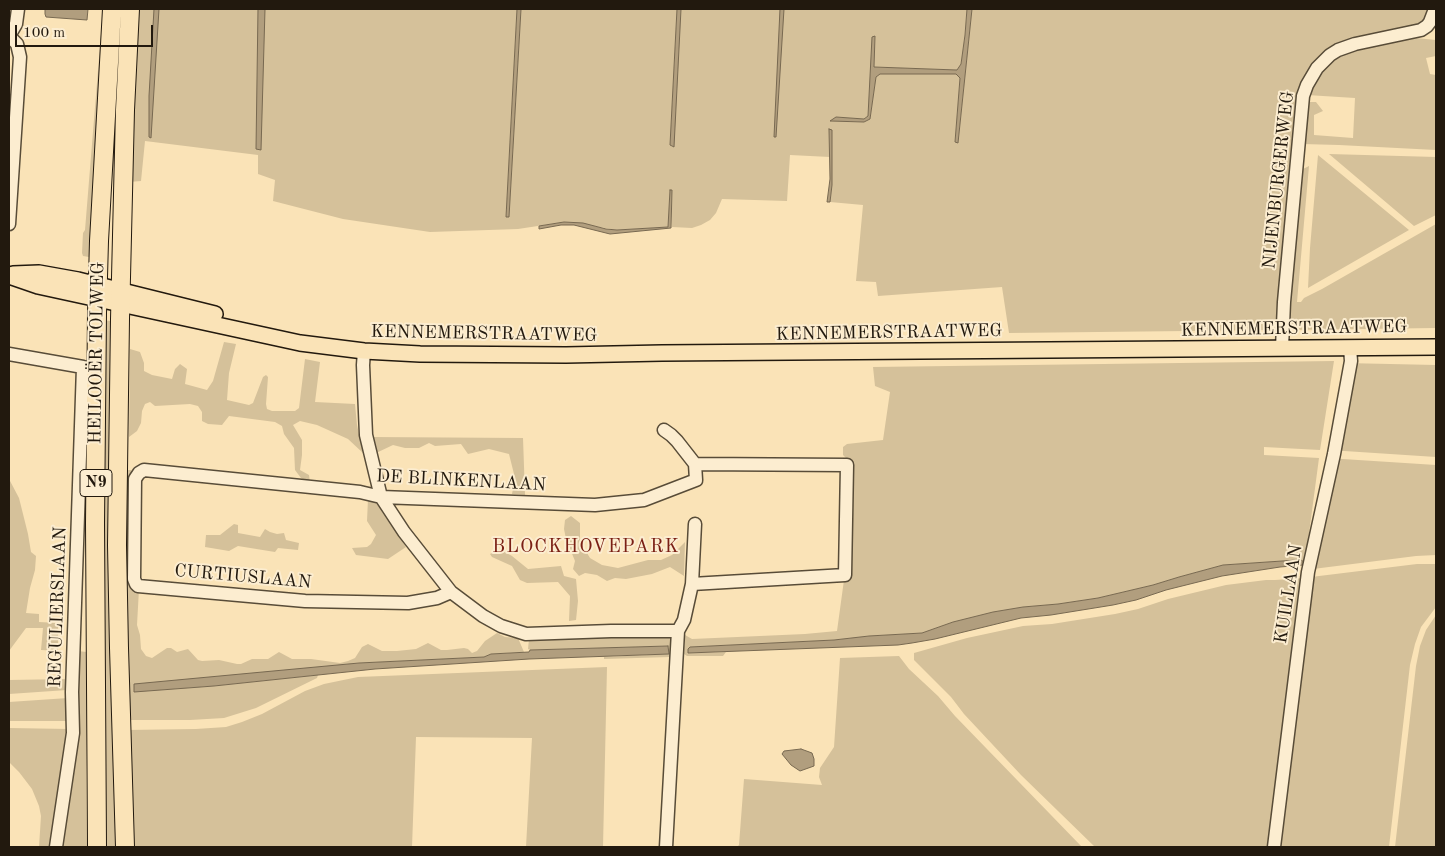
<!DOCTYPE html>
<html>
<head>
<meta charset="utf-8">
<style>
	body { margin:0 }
	#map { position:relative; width:1445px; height:856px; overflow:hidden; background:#fae3b7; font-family:"Old Standard TT",serif }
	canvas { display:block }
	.frame { position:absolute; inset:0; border:10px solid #22190e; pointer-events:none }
	.scale { position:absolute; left:15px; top:25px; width:138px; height:22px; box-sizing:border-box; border:2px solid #22190e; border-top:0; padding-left:6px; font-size:15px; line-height:18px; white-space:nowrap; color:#22190e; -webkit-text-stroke:4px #fcedd0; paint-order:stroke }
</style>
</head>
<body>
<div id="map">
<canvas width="1445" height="856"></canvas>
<div class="frame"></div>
<div class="scale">100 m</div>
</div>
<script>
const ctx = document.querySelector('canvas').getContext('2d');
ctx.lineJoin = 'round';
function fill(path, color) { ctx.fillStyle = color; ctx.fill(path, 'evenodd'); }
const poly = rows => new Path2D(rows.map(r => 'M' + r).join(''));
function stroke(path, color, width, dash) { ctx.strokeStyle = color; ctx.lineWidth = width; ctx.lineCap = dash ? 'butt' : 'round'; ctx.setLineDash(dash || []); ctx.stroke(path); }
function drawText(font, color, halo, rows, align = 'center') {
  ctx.font = font + ' "Old Standard TT",serif'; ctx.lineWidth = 4; ctx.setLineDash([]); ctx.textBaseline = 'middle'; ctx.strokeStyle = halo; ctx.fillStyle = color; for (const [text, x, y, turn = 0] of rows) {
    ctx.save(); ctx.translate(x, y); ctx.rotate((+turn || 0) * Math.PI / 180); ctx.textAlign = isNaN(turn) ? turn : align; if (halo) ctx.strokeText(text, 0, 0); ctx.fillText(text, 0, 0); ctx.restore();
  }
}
const green = poly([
	[103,9,106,9,103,22,97,107,89,257,83,256,82,253,83,233,85,230],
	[139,9,517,9,506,217,509,217,521,9,677,9,670,145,673,147,681,9,967,9,965,35,961,64,957,70,874,67,875,37,873,37,868,116,864,119,836,117,831,121,864,122,870,119,876,76,880,74,956,74,960,78,955,142,958,143,972,9,1429,9,1428,14,1418,25,1407,28,1354,38,1329,53,1322,58,1309,77,1302,91,1292,148,1276,330,1009,333,1002,287,878,296,876,282,856,281,863,205,830,202,832,185,831,130,829,130,830,157,790,155,787,201,722,199,716,213,710,220,701,225,692,228,672,227,672,190,670,190,668,227,617,230,575,223,564,222,518,229,430,232,343,219,273,201,275,180,258,174,258,155,145,141,141,181,129,182,133,54,138,25],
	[1416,34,1416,38,1436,40,1436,56,1426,58,1430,74,1436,75,1436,150,1339,145,1302,144,1307,102,1316,102,1323,111,1314,115,1314,135,1353,138,1355,98,1307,95,1309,87,1334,56],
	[1329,154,1436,157,1436,215,1414,226],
	[1318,155,1409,230,1308,288,1310,248],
	[1309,166,1297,302,1301,302,1304,298,1322,289,1436,224,1436,328,1287,330,1299,171],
	[103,320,110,321,109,459,120,847,103,847],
	[224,342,236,344,229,373,227,400,249,405,253,403,263,377,266,375,268,377,266,404,267,409,272,411,295,411,299,408,305,359,320,362,315,402,355,404,357,425,363,453,348,439,317,425,300,421,293,425,302,440,302,455,300,470,309,475,310,483,301,478,295,470,294,448,284,434,282,426,275,422,229,416,222,425,208,424,202,421,202,412,198,406,190,404,155,406,150,402,145,404,142,411,141,423,137,431,129,437,130,349,140,352,144,363,144,371,152,375,172,379,175,369,180,364,187,369,185,384,207,390,213,381],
	[1334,361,1320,450,1264,447,1264,455,1319,458,1306,556,1304,562,1301,560,1297,560,1223,565,1179,577,1153,585,1098,598,1058,604,1023,607,993,612,953,622,922,633,870,636,834,640,690,647,688,649,688,653,726,652,723,656,687,656,684,654,685,635,692,639,805,634,837,631,844,580,850,462,843,455,843,447,847,444,883,440,890,392,875,386,873,367],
	[1344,363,1436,365,1436,457,1329,450],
	[371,437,523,438,525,495,512,494,515,478,509,454,489,449,468,454,461,444,435,446,429,443,419,448,405,448,393,445,374,454],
	[1327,458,1436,465,1436,555,1416,556,1313,569],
	[127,470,131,470,128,583,132,588,139,589,137,625,140,635,141,649,146,656,152,658,167,648,171,648,177,652,188,649,198,660,202,661,219,660,237,664,241,664,252,659,268,659,279,652,292,659,311,659,340,663,348,661,355,658,362,647,368,644,382,651,397,651,416,649,428,643,441,650,447,650,464,648,468,649,472,653,477,651,485,641,497,633,505,637,518,638,524,652,491,654,484,657,359,663,134,691,214,686,318,675,317,678,256,708,224,718,190,720,127,720,123,552],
	[9,479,19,498,28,534,31,552,36,556,35,570,30,588,26,613,39,614,39,622,58,623,58,651,41,650,43,628,26,628,9,651],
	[368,499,376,499,382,512,406,547,388,559,356,555,352,548,367,547,371,544,376,535,367,521],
	[571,516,580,523,580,541,590,558,602,565,618,568,648,560,661,560,672,555,685,542,684,576,670,567,652,574,626,579,615,578,607,581,597,575,585,573,579,576,573,569,575,561,566,539,564,529,565,520],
	[234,524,238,525,238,533,260,537,265,529,270,532,277,534,284,533,286,540,299,543,298,550,278,548,275,552,238,546,229,551,205,547,206,535,220,535],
	[497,550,503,551,512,556,528,569,561,566,564,576,576,579,578,601,576,620,569,621,570,596,558,582,527,583,520,580,512,566,492,557,490,554],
	[1417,564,1436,564,1436,607,1421,627,1415,644,1410,665,1389,847,1278,847,1311,577],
	[1303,578,1269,847,1095,847,1021,775,964,714,951,697,914,660,914,653,967,638,1023,626,1052,624,1115,614,1138,609,1168,599,1226,585,1266,580,1275,580],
	[1436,615,1436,847,1395,847,1416,666,1420,646,1426,630],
	[668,635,673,638,673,656,670,657,604,659,604,657,669,654,668,646,530,650,528,649,529,639],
	[77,651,87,652,86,776,87,847,59,847],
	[899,656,909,669,938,696,955,716,1082,847,737,847,739,845,744,779,822,785,819,777,820,768,834,747,840,658],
	[607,667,603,847,526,847,532,738,416,737,412,847,131,847,127,730,196,729,226,727,242,722,262,714,305,691,324,684,358,677],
	[67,679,67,690,9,694,9,680],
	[68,698,70,721,9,721,9,702],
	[9,728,70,729,51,847,39,847,41,816,39,806,32,789,19,772,9,762]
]);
const water = poly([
	[45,9,88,9,87,20,46,17,45,14,45,9],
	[154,9,159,9,151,138,149,137,149,96,154,9],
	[258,9,265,9,261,150,256,149,258,9],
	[517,9,521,9,509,217,506,217,517,9],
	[677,9,681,9,674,147,670,145,677,9],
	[780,9,784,9,776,137,774,137,780,9],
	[967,9,972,9,958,143,955,142,960,78,956,74,880,74,876,77,870,119,864,122,830,121,836,117,864,119,868,116,872,37,875,36,874,67,957,70,961,64,965,35,967,9],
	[829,129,832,130,832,185,830,202,827,202,830,179,829,129],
	[670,190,672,190,671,228,610,234,574,225,561,225,539,229,539,226,564,222,583,223,606,229,617,230,668,227,670,190],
	[1297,560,1301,560,1304,562,1303,565,1280,567,1222,576,1166,590,1136,600,1113,605,1051,615,1021,618,935,639,912,643,898,645,688,653,688,649,690,647,834,640,869,636,922,633,953,622,993,612,1023,607,1058,604,1098,598,1153,585,1179,577,1223,565,1297,560],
	[668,646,669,654,529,659,375,669,214,686,134,692,134,684,359,663,484,657,491,654,529,652,530,650,668,646],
	[801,749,812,753,814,759,814,766,800,771,791,765,782,754,784,751,801,749]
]);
const minor = poly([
	[9,36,17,44,20,57,9,224],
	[9,36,16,24,18,9],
	[1282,348,1284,302,1303,96,1307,85,1317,68,1330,55,1338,50,1355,44,1421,30,1427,26,1430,22,1435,9],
	[364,351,363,365,366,435,381,497,404,532,451,592,483,616,501,626,526,634,611,631,678,631],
	[9,354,83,367,72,692,73,733,56,847],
	[692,584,845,575,847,465,695,464],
	[451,592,437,598,408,603,305,601,138,586,136,584,134,579,135,479,139,473,144,470,360,492,381,497,595,505,644,500,696,480,695,464,677,441,671,435,664,430],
	[666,847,678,631,684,620,692,584,695,524],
	[1274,847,1308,572,1334,454,1351,361,1350,348]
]);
const major = poly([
	[13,274,39,273,78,280,215,314],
	[9,276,38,286,300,343,364,351,420,354,566,355,662,353,1436,347]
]);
const highway = poly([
	[97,847,95,523,97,313,99,241,112,9],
	[125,847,119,648,117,545,120,319,125,110,130,9]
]);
const shields = [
	[96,483,32]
];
const shieldNames = [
	["N9",96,483]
];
const streetNames = [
	["NIJENBURGERWEG",1279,180,-84],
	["KENNEMERSTRAATWEG",1294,329,-1],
	["KENNEMERSTRAATWEG",889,333,-1],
	["KENNEMERSTRAATWEG",484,334,1],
	["HEILOOËR TOLWEG",97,353,-89],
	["DE BLINKENLAAN",461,481,3],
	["CURTIUSLAAN",243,577,5],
	["KUILLAAN",1289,594,-81],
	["REGULIERSLAAN",58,607,-88]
];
const neighbourhoodNames = [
	["BLOCKHOVEPARK",586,547]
];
fill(green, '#d5c19a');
fill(water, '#b19e7e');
stroke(water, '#786951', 1);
stroke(minor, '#584c38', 15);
stroke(major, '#22190e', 18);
stroke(highway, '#22190e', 20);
stroke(minor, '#fcedd0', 12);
stroke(major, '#fae3b7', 15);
stroke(highway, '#fae3b7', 18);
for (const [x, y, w] of shields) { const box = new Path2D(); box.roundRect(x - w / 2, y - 13.5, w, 27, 4); ctx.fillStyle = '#fcedd0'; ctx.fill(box); stroke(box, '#22190e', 1); }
drawText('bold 16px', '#22190e', null, shieldNames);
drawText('18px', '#22190e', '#fcedd0', streetNames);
ctx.letterSpacing = '1px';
drawText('19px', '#7a1f14', '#fcedd0', neighbourhoodNames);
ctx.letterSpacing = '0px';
</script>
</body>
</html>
